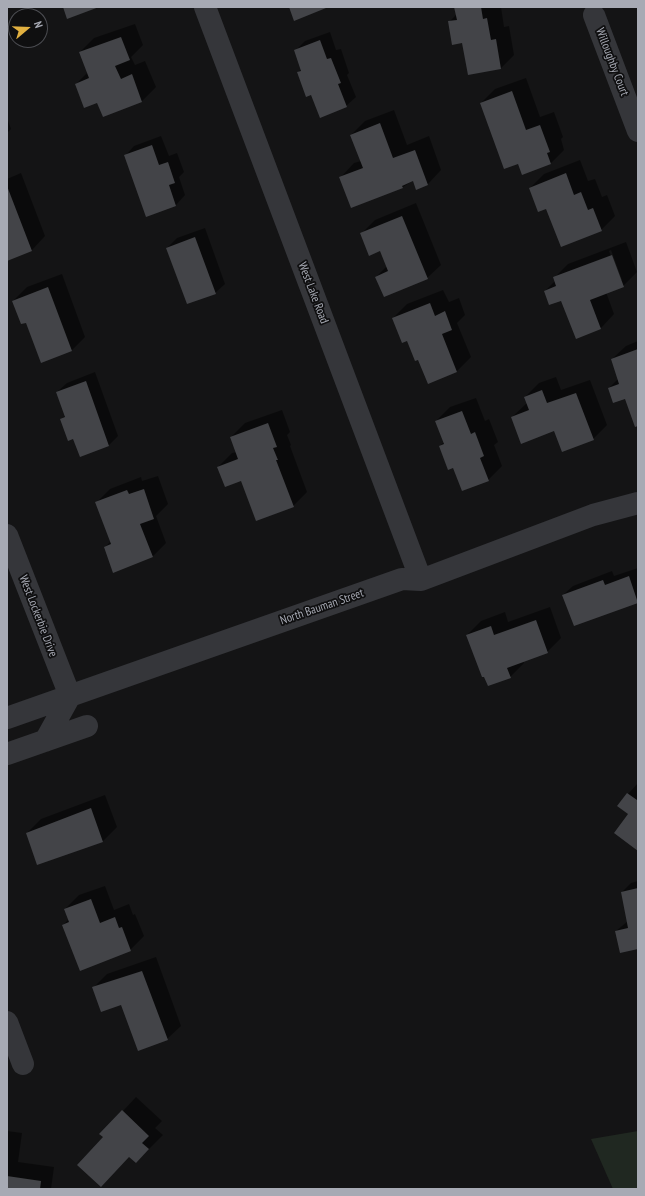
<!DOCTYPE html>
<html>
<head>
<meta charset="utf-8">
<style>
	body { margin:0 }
	#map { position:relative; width:645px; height:1196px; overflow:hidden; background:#141415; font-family:"PT Sans Narrow",sans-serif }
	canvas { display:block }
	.frame { position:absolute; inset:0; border:8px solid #a7aab4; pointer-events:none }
	.north { position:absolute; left:8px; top:8px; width:40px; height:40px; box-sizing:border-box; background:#0f0f10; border:1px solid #4c4d52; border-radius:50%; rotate:71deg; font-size:11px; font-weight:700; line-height:16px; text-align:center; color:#a7aab4 }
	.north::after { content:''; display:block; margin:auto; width:14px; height:18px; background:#e1b040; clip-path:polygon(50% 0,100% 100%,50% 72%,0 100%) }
</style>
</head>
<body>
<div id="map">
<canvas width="645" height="1196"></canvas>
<div class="frame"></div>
<div class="north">N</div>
</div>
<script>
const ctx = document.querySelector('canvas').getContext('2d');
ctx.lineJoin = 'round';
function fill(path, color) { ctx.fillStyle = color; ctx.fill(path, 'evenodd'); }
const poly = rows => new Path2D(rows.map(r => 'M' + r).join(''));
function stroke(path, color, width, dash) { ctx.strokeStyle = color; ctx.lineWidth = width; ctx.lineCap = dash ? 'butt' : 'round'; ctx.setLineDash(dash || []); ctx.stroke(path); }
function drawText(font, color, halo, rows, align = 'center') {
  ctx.font = font + ' "PT Sans Narrow",sans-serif'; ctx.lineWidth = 3.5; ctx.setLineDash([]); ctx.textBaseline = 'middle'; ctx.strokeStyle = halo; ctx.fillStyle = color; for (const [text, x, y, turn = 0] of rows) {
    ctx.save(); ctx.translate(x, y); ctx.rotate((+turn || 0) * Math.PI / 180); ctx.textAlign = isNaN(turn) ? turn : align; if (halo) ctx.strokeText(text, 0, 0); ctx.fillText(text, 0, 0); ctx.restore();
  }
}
const green = poly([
	[638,1131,638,1189,613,1189,591,1139]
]);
const shadow = poly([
	[455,7,501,7,504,27,509,26,514,55,500,69,463,42,449,22,457,14],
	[135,24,143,45,131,57,135,65,145,61,156,87,142,101,103,116,98,101,76,84,88,72,80,52,94,38],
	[330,32,336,50,341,49,349,73,347,75,356,97,346,106,312,93,298,72,302,69,295,51,305,41],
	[526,78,540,117,554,112,563,137,561,139,564,150,551,163,518,162,481,103,495,89],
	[394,110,407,145,429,136,441,170,428,184,414,180,403,187,352,207,341,177,354,163,361,161,351,135,365,121],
	[7,118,11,129,7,133],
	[161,136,169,156,177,153,184,172,179,177,185,195,176,205,147,215,125,156,134,146],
	[580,160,588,181,595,179,602,197,607,195,615,216,601,230,546,208,530,188,544,174],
	[21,173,45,236,32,250,7,260,7,179],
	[416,203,441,265,427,278,376,277,387,266,381,250,361,234,375,220],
	[205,228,225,284,215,293,167,248,177,238],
	[626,242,637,272,623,286,606,292,614,314,601,328,562,299,545,291,555,281,554,278,568,264],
	[611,250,622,280,620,280,609,251],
	[62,274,85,337,72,350,26,322,13,301,27,287],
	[443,290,449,302,459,298,465,315,457,323,471,357,457,371,428,382,419,358,393,318,407,304],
	[638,341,638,425,626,397,609,388,619,378,612,359,626,346],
	[95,372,118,436,109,445,81,455,74,437,61,419,66,415,57,392,67,383],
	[556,377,561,390,590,380,607,425,593,439,512,417,527,403,525,397,539,383],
	[476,398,485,421,489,419,498,442,494,445,502,466,488,480,454,467,440,446,444,442,436,421,450,407],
	[282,410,290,432,287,435,291,445,290,446,307,492,293,506,218,467,232,453,237,452,231,437,245,423],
	[158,476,168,504,156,516,166,543,152,557,105,547,111,541,97,502,110,489,141,477,142,481],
	[638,568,638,602,563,595,573,586,612,571,614,576],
	[550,607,561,638,547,652,523,661,524,663,510,677,467,635,481,621,505,612,508,622],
	[638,783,638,850,629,814,628,794],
	[105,795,117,827,103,841,38,864,27,833,41,819],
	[638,881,638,948,616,931,628,921,622,892,631,883],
	[105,886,114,910,129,904,133,915,135,914,144,936,130,950,63,925,69,919,65,909,79,895],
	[156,957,181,1026,167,1039,121,1004,93,988,107,974],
	[136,1097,162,1121,155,1128,163,1135,136,1162,105,1137,123,1111],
	[7,1131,22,1133,18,1162,54,1167,51,1189,7,1189]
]);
const building = poly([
	[63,7,99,7,67,19],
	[289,7,325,7,326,8,294,21],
	[454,7,481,7,483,19,487,18,491,40,496,39,501,69,468,75,462,43,452,45,448,21,457,20],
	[121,37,130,60,115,66,121,79,132,74,142,102,103,117,97,103,84,108,75,84,89,78,79,52],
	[320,40,327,59,331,58,341,83,338,84,347,107,320,118,311,95,306,97,297,72,301,71,294,50],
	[512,91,526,130,540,125,550,152,547,153,551,164,522,175,518,164,504,169,480,103],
	[380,123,393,158,415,150,428,185,416,190,413,181,402,186,403,188,351,208,339,177,363,168,350,135],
	[152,145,159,165,168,162,175,183,169,185,176,206,146,217,124,155],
	[566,173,574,195,581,192,588,210,593,208,602,231,561,247,546,209,538,212,529,188],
	[7,186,32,251,7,261],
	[402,216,428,279,384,297,375,277,388,271,380,251,369,256,360,233],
	[195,237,216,294,187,304,166,248],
	[612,255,624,287,590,300,601,329,576,339,561,301,549,305,544,291,556,286,553,277],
	[48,287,72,351,41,363,26,323,21,324,12,301],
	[430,303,435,316,445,311,452,330,442,334,457,372,428,384,418,360,415,361,407,341,402,343,392,318],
	[638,349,638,426,635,427,625,399,613,403,608,388,619,384,611,359],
	[86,381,109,446,80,457,73,439,68,441,60,419,65,417,56,392],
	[542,390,547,403,576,393,594,440,562,452,554,431,521,444,511,417,529,410,524,397],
	[462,411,471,434,475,432,484,456,480,458,489,481,462,491,453,468,448,470,439,446,444,444,435,421],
	[268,423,277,447,273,448,278,460,276,460,294,507,256,521,241,481,225,487,217,467,238,459,230,437],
	[144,489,154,519,140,524,153,557,113,573,104,547,111,544,95,502,127,490,129,494],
	[629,576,638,603,574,626,562,595,603,580,605,585],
	[536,620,548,653,507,668,511,678,488,686,484,677,482,677,466,635,491,626,494,635],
	[627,793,637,800,638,798,638,851,614,833,628,814,617,806],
	[91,808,103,842,37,865,26,833],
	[638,888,638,949,620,953,615,931,628,928,621,892],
	[91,899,100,923,115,917,119,928,122,927,131,951,80,971,62,925,69,922,64,909],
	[142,971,168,1040,138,1051,121,1005,101,1012,92,987],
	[122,1110,149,1136,142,1143,149,1149,136,1163,129,1157,101,1187,77,1165,103,1137,99,1134],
	[7,1176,41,1181,40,1189,7,1189]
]);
const minor = poly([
	[205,7,421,580],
	[594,15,638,131],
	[7,535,70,696,45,741],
	[7,718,402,579,421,580,593,515,638,503],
	[7,754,87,726],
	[7,1022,23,1064]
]);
const streetNames = [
	["Willoughby Court",612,62,69],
	["West Lake Road",313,293,69],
	["North Bauman Street",322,607,-19],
	["West Lockerbie Drive",38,616,69]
];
fill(green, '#202821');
fill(shadow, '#0007');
fill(building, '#434448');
stroke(minor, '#35363a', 22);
drawText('12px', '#a7aab4', '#0f0f10', streetNames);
</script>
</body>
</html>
